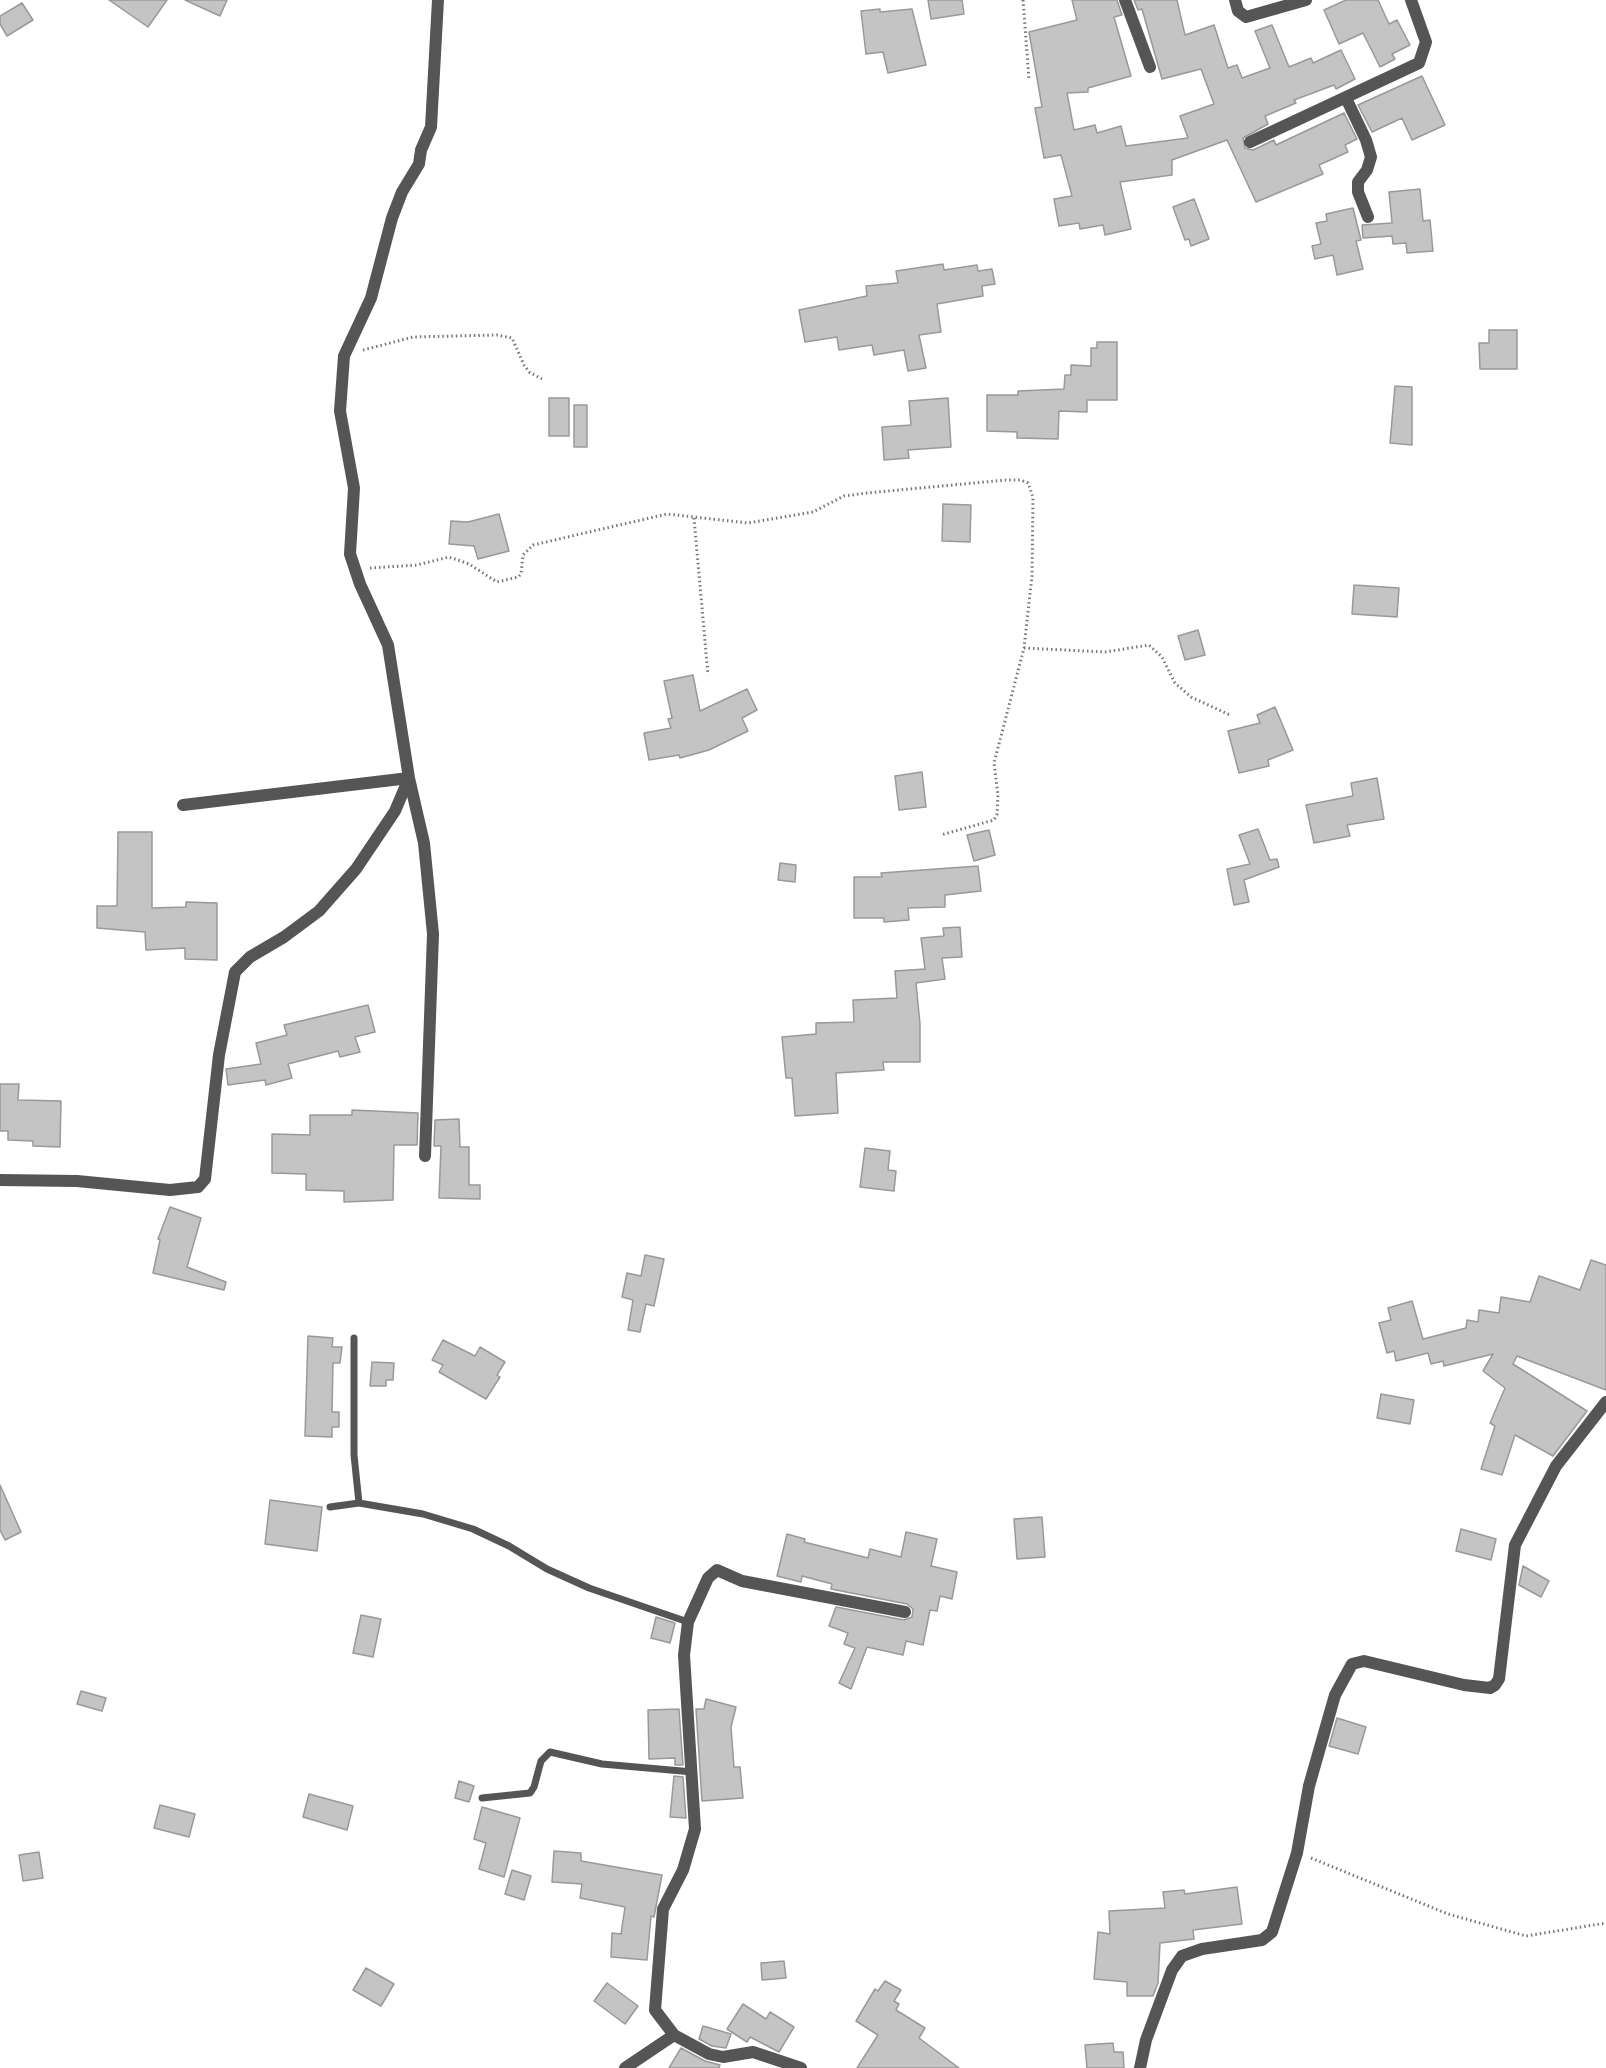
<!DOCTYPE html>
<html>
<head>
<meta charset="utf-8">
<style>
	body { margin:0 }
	canvas { display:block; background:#fff }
</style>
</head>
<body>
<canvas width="1606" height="2068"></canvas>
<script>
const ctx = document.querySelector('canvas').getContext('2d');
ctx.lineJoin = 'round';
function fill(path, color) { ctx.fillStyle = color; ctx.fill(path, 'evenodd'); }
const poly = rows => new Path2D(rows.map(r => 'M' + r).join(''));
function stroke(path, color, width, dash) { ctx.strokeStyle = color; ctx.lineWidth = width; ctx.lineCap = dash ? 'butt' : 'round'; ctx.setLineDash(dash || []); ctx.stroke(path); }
const building = poly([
	[109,0,167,0,148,27,109,0],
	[185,0,227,0,220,16,185,0],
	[928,0,962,0,964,14,931,19,928,0],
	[1072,0,1117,0,1122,15,1114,17,1131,76,1088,88,1088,92,1067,93,1074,130,1095,125,1097,133,1121,126,1126,146,1188,138,1180,116,1214,104,1201,69,1162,79,1142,9,1138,10,1134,0,1177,0,1185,35,1214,25,1228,68,1237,65,1242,78,1270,68,1255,31,1272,25,1289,67,1311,58,1313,63,1341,50,1355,79,1336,89,1334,85,1294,100,1296,103,1265,116,1268,124,1243,138,1245,148,1253,150,1274,140,1276,145,1344,113,1357,139,1345,145,1348,152,1319,165,1323,174,1256,202,1227,140,1172,160,1172,175,1120,182,1131,229,1105,235,1103,225,1080,229,1079,223,1059,226,1054,199,1072,196,1061,155,1044,158,1035,108,1042,107,1029,32,1077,20,1072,0],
	[1346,0,1378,0,1389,24,1397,20,1410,45,1392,54,1395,59,1380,67,1363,33,1339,44,1324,10,1346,0],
	[22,3,33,20,7,36,0,24,0,16,22,3],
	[880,9,880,12,912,9,926,65,888,73,883,52,866,54,861,11,880,9],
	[1422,76,1445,125,1412,140,1402,118,1372,132,1358,105,1422,76],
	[1420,189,1423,221,1430,220,1433,251,1407,253,1406,243,1393,244,1392,236,1363,238,1362,225,1392,223,1389,192,1420,189],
	[1194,199,1209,239,1191,246,1189,239,1185,240,1173,207,1194,199],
	[1353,208,1361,240,1356,241,1363,269,1337,275,1333,255,1315,259,1312,246,1321,244,1316,223,1327,221,1326,214,1353,208],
	[943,264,944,270,977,265,978,271,992,269,995,284,982,286,983,296,937,304,941,332,919,335,926,368,908,371,904,350,874,355,872,345,839,350,837,337,805,342,799,310,867,296,866,286,898,283,896,271,943,264],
	[1489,330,1517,330,1517,369,1480,369,1479,343,1489,343,1489,330],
	[1097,342,1117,342,1117,400,1087,400,1087,412,1059,411,1058,439,1017,438,1017,432,987,431,987,395,1018,395,1018,391,1064,389,1065,375,1071,375,1071,365,1091,366,1091,348,1097,348,1097,342],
	[1395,386,1412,387,1412,445,1390,443,1395,386],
	[549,398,569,398,569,436,549,436,549,398],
	[948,398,951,447,908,450,909,458,884,460,882,427,911,425,909,401,948,398],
	[574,405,587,405,587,447,574,447,574,405],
	[943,504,971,505,970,542,942,541,943,504],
	[499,514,509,551,478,559,474,546,449,544,451,521,468,522,499,514],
	[1354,585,1399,588,1397,617,1352,614,1354,585],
	[1198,630,1205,655,1185,660,1178,636,1198,630],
	[693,675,700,711,747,689,757,710,742,718,748,731,709,750,680,758,679,755,649,760,644,733,671,728,668,719,672,718,664,681,693,675],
	[1275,707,1293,750,1268,760,1269,766,1239,773,1228,731,1260,723,1257,715,1275,707],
	[922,772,926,807,899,810,895,776,922,772],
	[1377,778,1384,819,1347,825,1350,836,1314,843,1306,805,1353,796,1351,783,1377,778],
	[1258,829,1270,860,1277,859,1279,867,1244,880,1249,902,1234,905,1227,869,1250,864,1239,835,1258,829],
	[989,830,995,855,974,861,967,835,989,830],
	[118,832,152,832,152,908,186,907,186,902,217,903,217,960,185,959,185,948,146,950,145,932,97,928,97,906,117,906,118,832],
	[780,863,796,865,795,882,778,880,780,863],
	[978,866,981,891,945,895,945,907,908,908,909,920,884,922,884,918,854,918,854,877,882,877,881,873,978,866],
	[960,927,962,957,942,958,945,979,916,983,920,1024,920,1062,883,1062,884,1070,836,1073,838,1113,795,1116,792,1078,786,1078,782,1037,816,1034,816,1023,854,1022,853,1000,897,998,895,971,925,969,921,938,944,936,943,928,960,927],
	[368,1005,375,1032,355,1037,360,1052,340,1057,338,1051,288,1064,292,1078,266,1085,265,1080,228,1085,226,1069,261,1064,256,1043,287,1035,284,1025,368,1005],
	[0,1084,19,1084,18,1100,61,1101,60,1147,33,1146,33,1141,8,1140,8,1131,0,1131,0,1084],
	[352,1110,418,1113,417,1145,394,1145,393,1200,344,1202,344,1191,306,1190,306,1174,272,1173,272,1134,310,1135,310,1115,352,1115,352,1110],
	[459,1119,460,1147,469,1147,469,1185,480,1185,480,1199,439,1198,441,1146,434,1146,435,1120,459,1119],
	[865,1148,890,1151,888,1170,896,1171,894,1191,860,1187,865,1148],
	[170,1207,201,1218,187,1267,226,1282,224,1290,153,1273,160,1240,158,1239,170,1207],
	[645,1255,664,1259,654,1306,646,1304,640,1332,628,1330,633,1300,622,1297,627,1273,641,1276,645,1255],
	[1591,1260,1606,1265,1606,1390,1517,1356,1513,1364,1587,1411,1553,1456,1515,1435,1502,1475,1481,1469,1495,1426,1490,1423,1505,1388,1483,1371,1493,1354,1444,1366,1443,1361,1431,1364,1428,1353,1396,1361,1394,1351,1387,1353,1379,1323,1391,1320,1388,1308,1412,1301,1423,1339,1466,1328,1467,1320,1478,1322,1479,1310,1499,1313,1501,1297,1530,1302,1539,1276,1580,1290,1591,1260],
	[308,1336,333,1338,332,1347,342,1347,340,1363,333,1363,332,1412,339,1412,339,1427,332,1427,332,1437,305,1436,308,1336],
	[443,1340,475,1356,480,1347,505,1362,497,1375,500,1377,486,1399,439,1372,443,1365,432,1360,443,1340],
	[372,1362,394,1363,393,1380,386,1380,386,1386,370,1386,372,1362],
	[1381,1394,1414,1400,1410,1424,1377,1418,1381,1394],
	[0,1485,21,1532,5,1540,0,1530,0,1485],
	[270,1500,322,1507,317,1551,265,1544,270,1500],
	[1042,1517,1045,1557,1017,1559,1014,1519,1042,1517],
	[1461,1529,1496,1539,1491,1560,1456,1551,1461,1529],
	[906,1532,937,1539,931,1566,957,1572,952,1599,940,1596,937,1611,930,1610,923,1645,906,1641,903,1655,867,1647,851,1689,839,1683,855,1648,844,1644,848,1633,829,1626,836,1607,904,1620,912,1617,913,1609,907,1604,831,1589,832,1584,802,1576,801,1582,777,1576,787,1534,805,1539,804,1542,868,1558,870,1549,901,1557,906,1532],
	[1523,1566,1549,1581,1541,1597,1519,1585,1523,1566],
	[361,1615,381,1619,373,1657,353,1653,361,1615],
	[656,1617,675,1623,670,1643,651,1638,656,1617],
	[81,1691,106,1698,102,1711,77,1704,81,1691],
	[706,1699,736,1707,731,1727,734,1767,740,1767,743,1798,702,1801,696,1709,704,1709,706,1699],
	[679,1709,683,1765,675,1765,675,1758,649,1759,648,1710,679,1709],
	[1337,1718,1366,1727,1358,1754,1329,1746,1337,1718],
	[674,1776,683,1777,686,1818,670,1817,674,1776],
	[459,1781,474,1786,469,1802,455,1798,459,1781],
	[309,1794,353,1806,347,1830,303,1817,309,1794],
	[160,1805,195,1814,189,1837,154,1828,160,1805],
	[482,1807,520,1818,504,1877,479,1869,486,1843,474,1839,482,1807],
	[554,1851,581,1853,581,1861,662,1875,654,1917,651,1916,647,1960,611,1957,612,1933,621,1934,625,1907,580,1898,582,1884,552,1882,554,1851],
	[39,1852,43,1878,23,1881,19,1855,39,1852],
	[512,1870,531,1876,524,1900,505,1894,512,1870],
	[1237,1887,1242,1924,1193,1930,1194,1939,1160,1943,1158,1983,1153,1996,1127,1996,1127,1982,1094,1979,1098,1932,1110,1934,1109,1911,1165,1908,1163,1892,1184,1890,1185,1894,1237,1887],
	[784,1961,786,1978,762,1980,761,1963,784,1961],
	[366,1968,394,1984,381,2006,353,1990,366,1968],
	[885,1981,901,1990,894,2001,899,2004,896,2010,925,2028,919,2038,959,2068,857,2068,878,2035,856,2021,875,1989,878,1991,885,1981],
	[607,1983,638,2006,625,2024,594,2001,607,1983],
	[743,2004,766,2019,770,2012,794,2027,779,2052,750,2037,747,2042,727,2029,743,2004],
	[703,2026,731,2034,726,2048,712,2046,699,2039,703,2026],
	[1113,2043,1114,2052,1123,2052,1124,2068,1087,2068,1085,2045,1113,2043],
	[681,2048,705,2061,720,2065,719,2068,669,2068,681,2048]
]);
const path = poly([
	[1023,0,1029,79],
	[363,350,413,337,497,335,512,338,524,365,529,372,542,379],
	[694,518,708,675],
	[370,568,417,565,449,557,469,564,497,582,518,577,521,574,523,555,533,545,667,514,748,523,813,512,844,496,867,493,1006,480,1021,480,1028,483,1033,497,1032,576,1024,648,994,763,998,795,997,814,994,820,941,835],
	[1024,648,1105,652,1149,645,1162,657,1175,683,1191,697,1230,715],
	[1311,1858,1448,1914,1526,1936,1606,1923]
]);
const lane = poly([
	[354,1338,354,1455,359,1503],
	[330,1507,359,1503,423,1514,473,1529,509,1546,547,1569,589,1588,688,1622],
	[482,1798,530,1793,534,1787,541,1761,550,1752,602,1764,693,1772]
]);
const street = poly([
	[1125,0,1150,67],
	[1235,0,1238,11,1246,17,1306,0],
	[1346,98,1366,140,1371,157,1367,170,1358,182,1358,192,1368,217],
	[1250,142,1419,63,1426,42,1411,0],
	[425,1156,433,934,424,843,409,778,388,645,360,584,350,554,354,488,340,411,344,356,371,298,392,218,402,192,419,164,421,150,431,127,438,0],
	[0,1180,77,1181,170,1190,198,1187,205,1179,219,1055,235,972,250,957,284,937,319,911,356,869,395,811,409,778,183,805],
	[625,2068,674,2035],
	[801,2068,753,2052,723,2057,709,2054,674,2035,655,2010,663,1909,683,1870,695,1829,684,1655,688,1622,708,1578,717,1570,742,1581,905,1612],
	[1140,2068,1146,2040,1172,1970,1182,1956,1202,1949,1262,1940,1272,1932,1297,1853,1309,1786,1335,1695,1352,1664,1364,1661,1464,1685,1490,1688,1495,1685,1499,1679,1515,1545,1556,1466,1606,1402]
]);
fill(building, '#c4c4c4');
stroke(building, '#999', 1.5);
stroke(path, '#777', 3, [1.5, 3]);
stroke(lane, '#555', 7);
stroke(street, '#555', 12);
</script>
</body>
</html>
